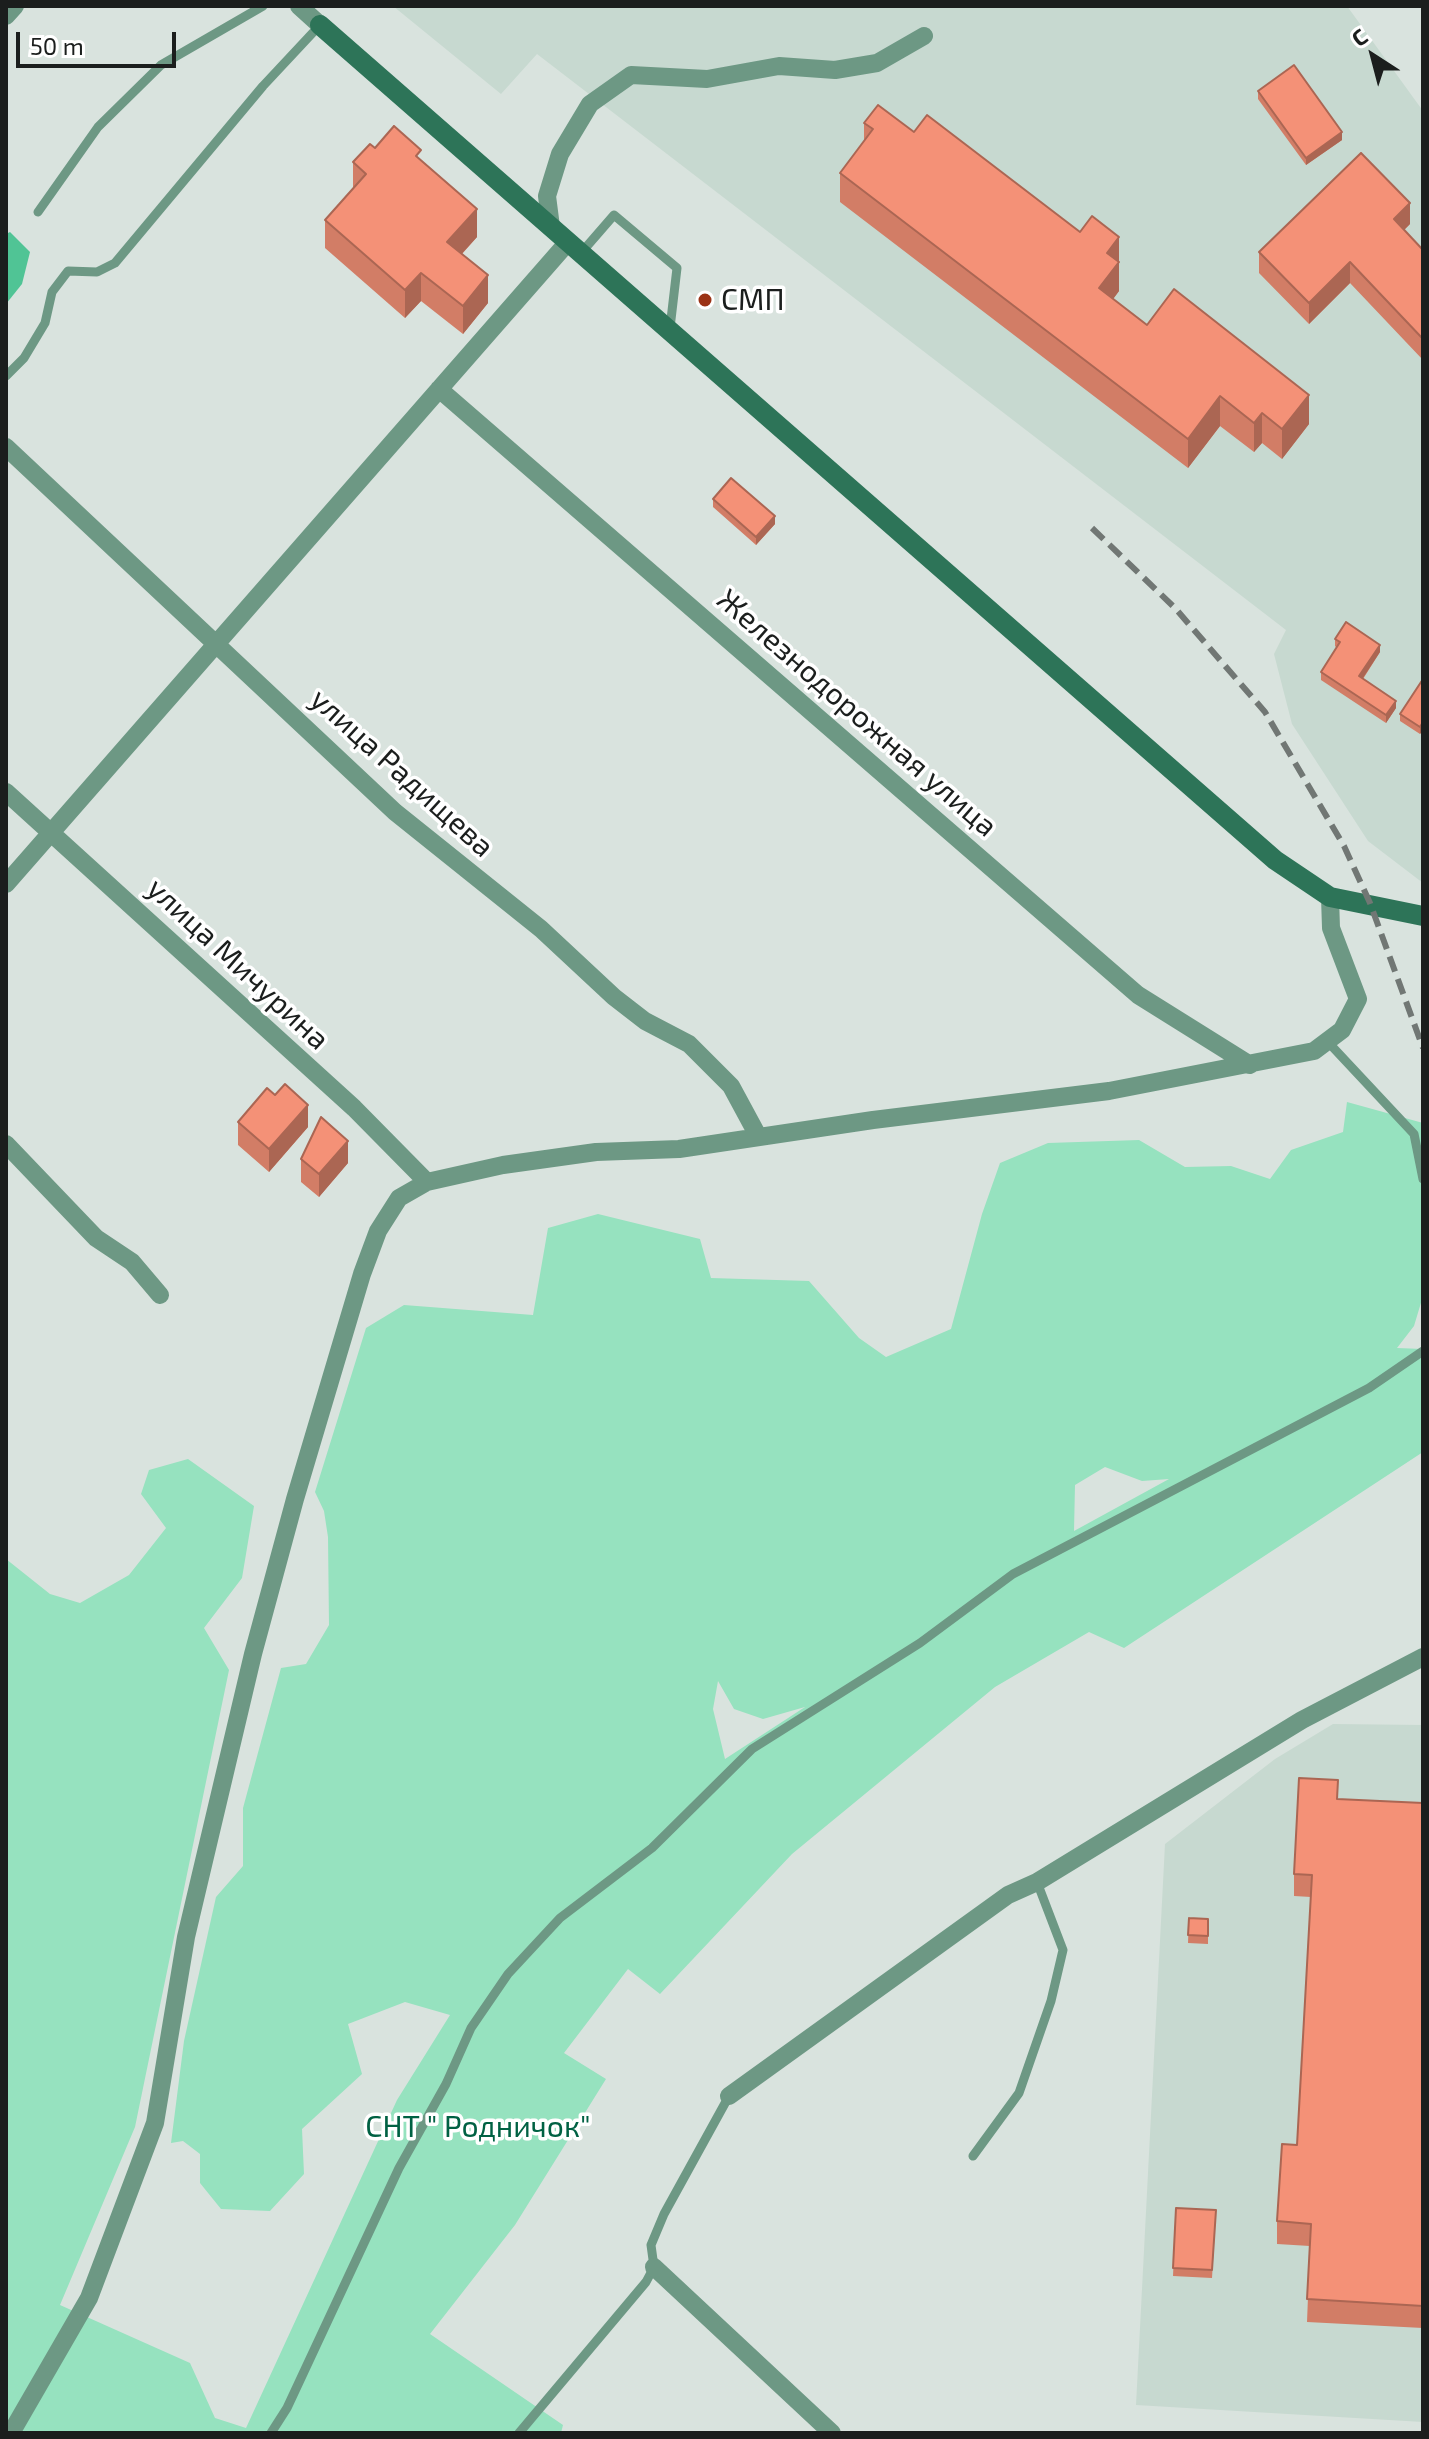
<!DOCTYPE html>
<html>
<head>
<meta charset="utf-8">
<style>
	body { margin:0 }
	#map { position:relative; width:1429px; height:2439px; overflow:hidden; background:#d9e3de; font-family:"Exo 2",sans-serif }
	canvas { display:block }
	.frame { position:absolute; inset:0; border:8px solid #1b1e1d; pointer-events:none }
	.north { position:absolute; left:1333px; top:16px; width:80px; height:80px; -webkit-text-stroke:6px #fff; paint-order:stroke; rotate:324deg; font-size:22px; font-weight:700; line-height:32px; text-align:center; color:#1b1e1d }
	.north::after { content:''; display:block; margin:auto; width:28px; height:36px; background:#1b1e1d; clip-path:polygon(50% 0,100% 100%,50% 72%,0 100%) }
	.scale { position:absolute; left:16px; top:32px; width:160px; height:36px; box-sizing:border-box; border:4px solid #1b1e1d; border-top:0; padding-left:10px; font-size:24px; line-height:28px; white-space:nowrap; color:#1b1e1d; -webkit-text-stroke:6px #fff; paint-order:stroke }
</style>
</head>
<body>
<div id="map">
<canvas width="1429" height="2439"></canvas>
<div class="frame"></div>
<div class="north">С</div>
<div class="scale">50 m</div>
</div>
<script>
const ctx = document.querySelector('canvas').getContext('2d');
ctx.lineJoin = 'round';
function fill(path, color) { ctx.fillStyle = color; ctx.fill(path, 'evenodd'); }
const poly = rows => new Path2D(rows.map(r => 'M' + r).join(''));
function stroke(path, color, width, dash) { ctx.strokeStyle = color; ctx.lineWidth = width; ctx.lineCap = dash ? 'butt' : 'round'; ctx.setLineDash(dash || []); ctx.stroke(path); }
function drawText(font, color, halo, rows, align = 'center') {
  ctx.font = font + ' "Exo 2",sans-serif'; ctx.lineWidth = 7; ctx.setLineDash([]); ctx.textBaseline = 'middle'; ctx.strokeStyle = halo; ctx.fillStyle = color; for (const [text, x, y, turn = 0] of rows) {
    ctx.save(); ctx.translate(x, y); ctx.rotate((+turn || 0) * Math.PI / 180); ctx.textAlign = isNaN(turn) ? turn : align; if (halo) ctx.strokeText(text, 0, 0); ctx.fillText(text, 0, 0); ctx.restore();
  }
}
const built = poly([
	[393,6,1347,6,1423,111,1423,883,1368,841,1292,724,1274,654,1286,630,537,54,501,94],
	[1333,1724,1423,1725,1423,2422,1136,2405,1165,1844,1275,1759]
]);
const green = poly([
	[1347,1102,1423,1123,1423,1296,1414,1326,1397,1348,1423,1349,1423,1452,1124,1648,1089,1632,995,1687,792,1854,660,1994,628,1969,564,2053,606,2079,515,2225,430,2334,563,2425,561,2433,6,2433,6,1559,50,1594,80,1603,129,1575,166,1528,141,1494,149,1470,188,1459,254,1506,242,1578,204,1628,229,1670,135,2127,60,2305,190,2363,215,2418,246,2428,397,2100,450,2015,405,2002,348,2024,362,2074,302,2129,304,2174,270,2211,221,2209,200,2183,200,2154,183,2141,171,2143,184,2041,216,1897,243,1866,243,1808,281,1668,306,1664,329,1625,328,1537,324,1511,315,1492,366,1328,404,1305,533,1315,548,1228,598,1214,700,1239,711,1278,809,1281,859,1338,886,1357,951,1329,982,1214,1000,1163,1048,1143,1139,1140,1185,1167,1231,1166,1270,1179,1291,1150,1343,1132],
	[1105,1467,1142,1481,1169,1479,1074,1531,1075,1485],
	[718,1681,734,1709,763,1719,805,1707,725,1759,713,1709]
]);
const water = poly([
	[10,232,30,252,22,284,6,304,6,234]
]);
const lane = poly([
	[38,212,98,127,161,65,263,6],
	[581,253,614,215,677,268,670,328],
	[6,376,24,358,45,323,52,292,68,271,97,272,115,263,263,86,320,25],
	[1327,1041,1414,1134,1423,1179],
	[973,2156,1019,2093,1051,2001,1063,1950,1037,1882],
	[271,2433,287,2408,399,2168,446,2084,471,2028,508,1974,560,1918,652,1848,752,1749,920,1643,1013,1574,1369,1388,1423,1351],
	[519,2433,646,2282,654,2267,651,2245,664,2214,729,2096]
]);
const street = poly([
	[299,6,320,25],
	[6,16,15,6],
	[551,227,547,196,560,154,590,104,631,75,707,79,779,66,835,70,877,63,924,36],
	[439,389,1138,995,1250,1065],
	[6,447,395,812,541,929,614,997,645,1021,689,1044,731,1086,758,1136],
	[6,792,354,1108,427,1182],
	[6,884,568,242],
	[6,1144,96,1238,132,1262,160,1295],
	[729,2096,1008,1895,1037,1882,1302,1720,1423,1657],
	[654,2267,832,2433],
	[11,2433,89,2298,155,2123,186,1937,253,1654,295,1499,362,1274,378,1231,399,1198,427,1182,503,1165,596,1152,679,1149,873,1120,1109,1091,1314,1051,1342,1030,1358,999,1331,928,1330,897]
]);
const secondary = poly([
	[320,25,1275,860,1330,897,1423,916]
]);
const rail = poly([
	[1092,528,1175,608,1265,712,1344,846,1370,903,1423,1048]
]);
const wall = poly([
	[1258,91,1342,140,1306,165,1258,99],
	[864,123,914,132,1080,232,1119,237,1119,291,1113,299,1147,325,1309,424,1282,459,1262,443,1254,452,1220,426,1188,468,840,202,840,173,864,141],
	[375,148,421,160,477,237,462,254,488,303,463,334,421,301,405,318,325,248,325,220,353,189,353,162],
	[1410,224,1404,230,1423,250,1423,360,1350,283,1309,324,1259,273,1259,252],
	[713,499,775,524,756,545,713,507],
	[1335,639,1380,652,1363,679,1396,708,1386,723,1321,680,1321,672,1337,648,1335,646],
	[1423,679,1423,730,1420,734,1400,721,1400,714],
	[238,1122,308,1127,269,1172,238,1145],
	[301,1159,348,1163,319,1197,301,1182],
	[1338,1799,1423,1803,1423,2328,1307,2322,1310,2246,1277,2244,1277,2221,1297,2145,1311,1897,1294,1896,1294,1874],
	[1189,1918,1208,1919,1208,1944,1188,1943],
	[1176,2208,1216,2210,1212,2278,1173,2276]
]);
const shadedWall = poly([
	[1342,132,1342,140,1306,165,1306,158],
	[1410,203,1410,224,1394,240,1394,219],
	[477,209,477,237,447,270,447,242],
	[1119,237,1119,291,1099,318,1099,288,1107,253],
	[1350,262,1350,283,1309,324,1309,303],
	[421,273,421,301,405,318,405,290],
	[488,275,488,303,463,334,463,306],
	[1309,395,1309,424,1282,459,1282,429],
	[1220,396,1220,426,1188,468,1188,439],
	[1262,413,1262,443,1254,452,1254,423],
	[775,516,775,524,756,545,756,537],
	[1380,645,1380,652,1359,684,1359,676],
	[1396,701,1396,708,1386,723,1386,715],
	[1423,722,1423,730,1420,734,1420,727],
	[308,1105,308,1127,269,1172,269,1149],
	[348,1141,348,1163,319,1197,319,1174]
]);
const building = poly([
	[1294,65,1342,132,1306,158,1258,91,1294,65],
	[878,105,914,132,927,115,1080,232,1092,216,1119,237,1107,253,1119,262,1099,288,1147,325,1174,289,1309,395,1282,429,1262,413,1254,423,1220,396,1188,439,840,173,873,129,864,123,878,105],
	[394,126,421,150,416,156,477,209,447,242,488,275,463,306,421,273,405,290,325,220,366,174,353,162,370,144,375,148,394,126],
	[1361,153,1410,203,1394,219,1423,250,1423,339,1350,262,1309,303,1259,252,1361,153],
	[731,478,775,516,756,537,713,499,731,478],
	[1346,622,1380,645,1359,676,1396,701,1386,715,1321,672,1340,642,1335,639,1346,622],
	[1423,679,1423,722,1420,727,1400,714,1423,679],
	[285,1084,308,1105,269,1149,238,1122,267,1088,275,1095,285,1084],
	[321,1117,348,1141,319,1174,301,1159,321,1117],
	[1299,1778,1338,1780,1337,1799,1423,1803,1423,2306,1307,2299,1311,2224,1277,2221,1282,2144,1297,2145,1312,1875,1294,1874,1299,1778],
	[1189,1918,1208,1919,1208,1936,1188,1935,1189,1918],
	[1176,2208,1216,2210,1212,2270,1173,2268,1176,2208]
]);
const markers = [
	[705,300,8,"#9a3215"]
];
const poiNames = [
	["СМП",721,300]
];
const streetNames = [
	["Железнодорожная улица",857,713,41],
	["улица Радищева",402,773,42],
	["улица Мичурина",238,964,43]
];
const parkNames = [
	["СНТ \" Родничок\"",478,2127]
];
fill(built, '#c7d9d0');
fill(green, '#96e2bf');
fill(water, '#50c495');
stroke(lane, '#6d9884', 9);
stroke(street, '#6d9884', 18);
stroke(secondary, '#2d7458', 20);
stroke(rail, '#717774', 6, [16, 8]);
fill(wall, '#d27d66');
fill(shadedWall, '#ab6653');
fill(building, '#f49177');
stroke(building, '#ab6653', 2);
for (const [x, y, r, color] of markers) { const dot = new Path2D(); dot.arc(x, y, r, 0, 2 * Math.PI); ctx.fillStyle = color; ctx.fill(dot); stroke(dot, '#fff', 3); }
drawText('30px', '#1b1e1d', '#fff', poiNames, 'left');
drawText('30px', '#1b1e1d', '#fff', streetNames);
drawText('30px', '#006143', '#fff', parkNames);
</script>
</body>
</html>
